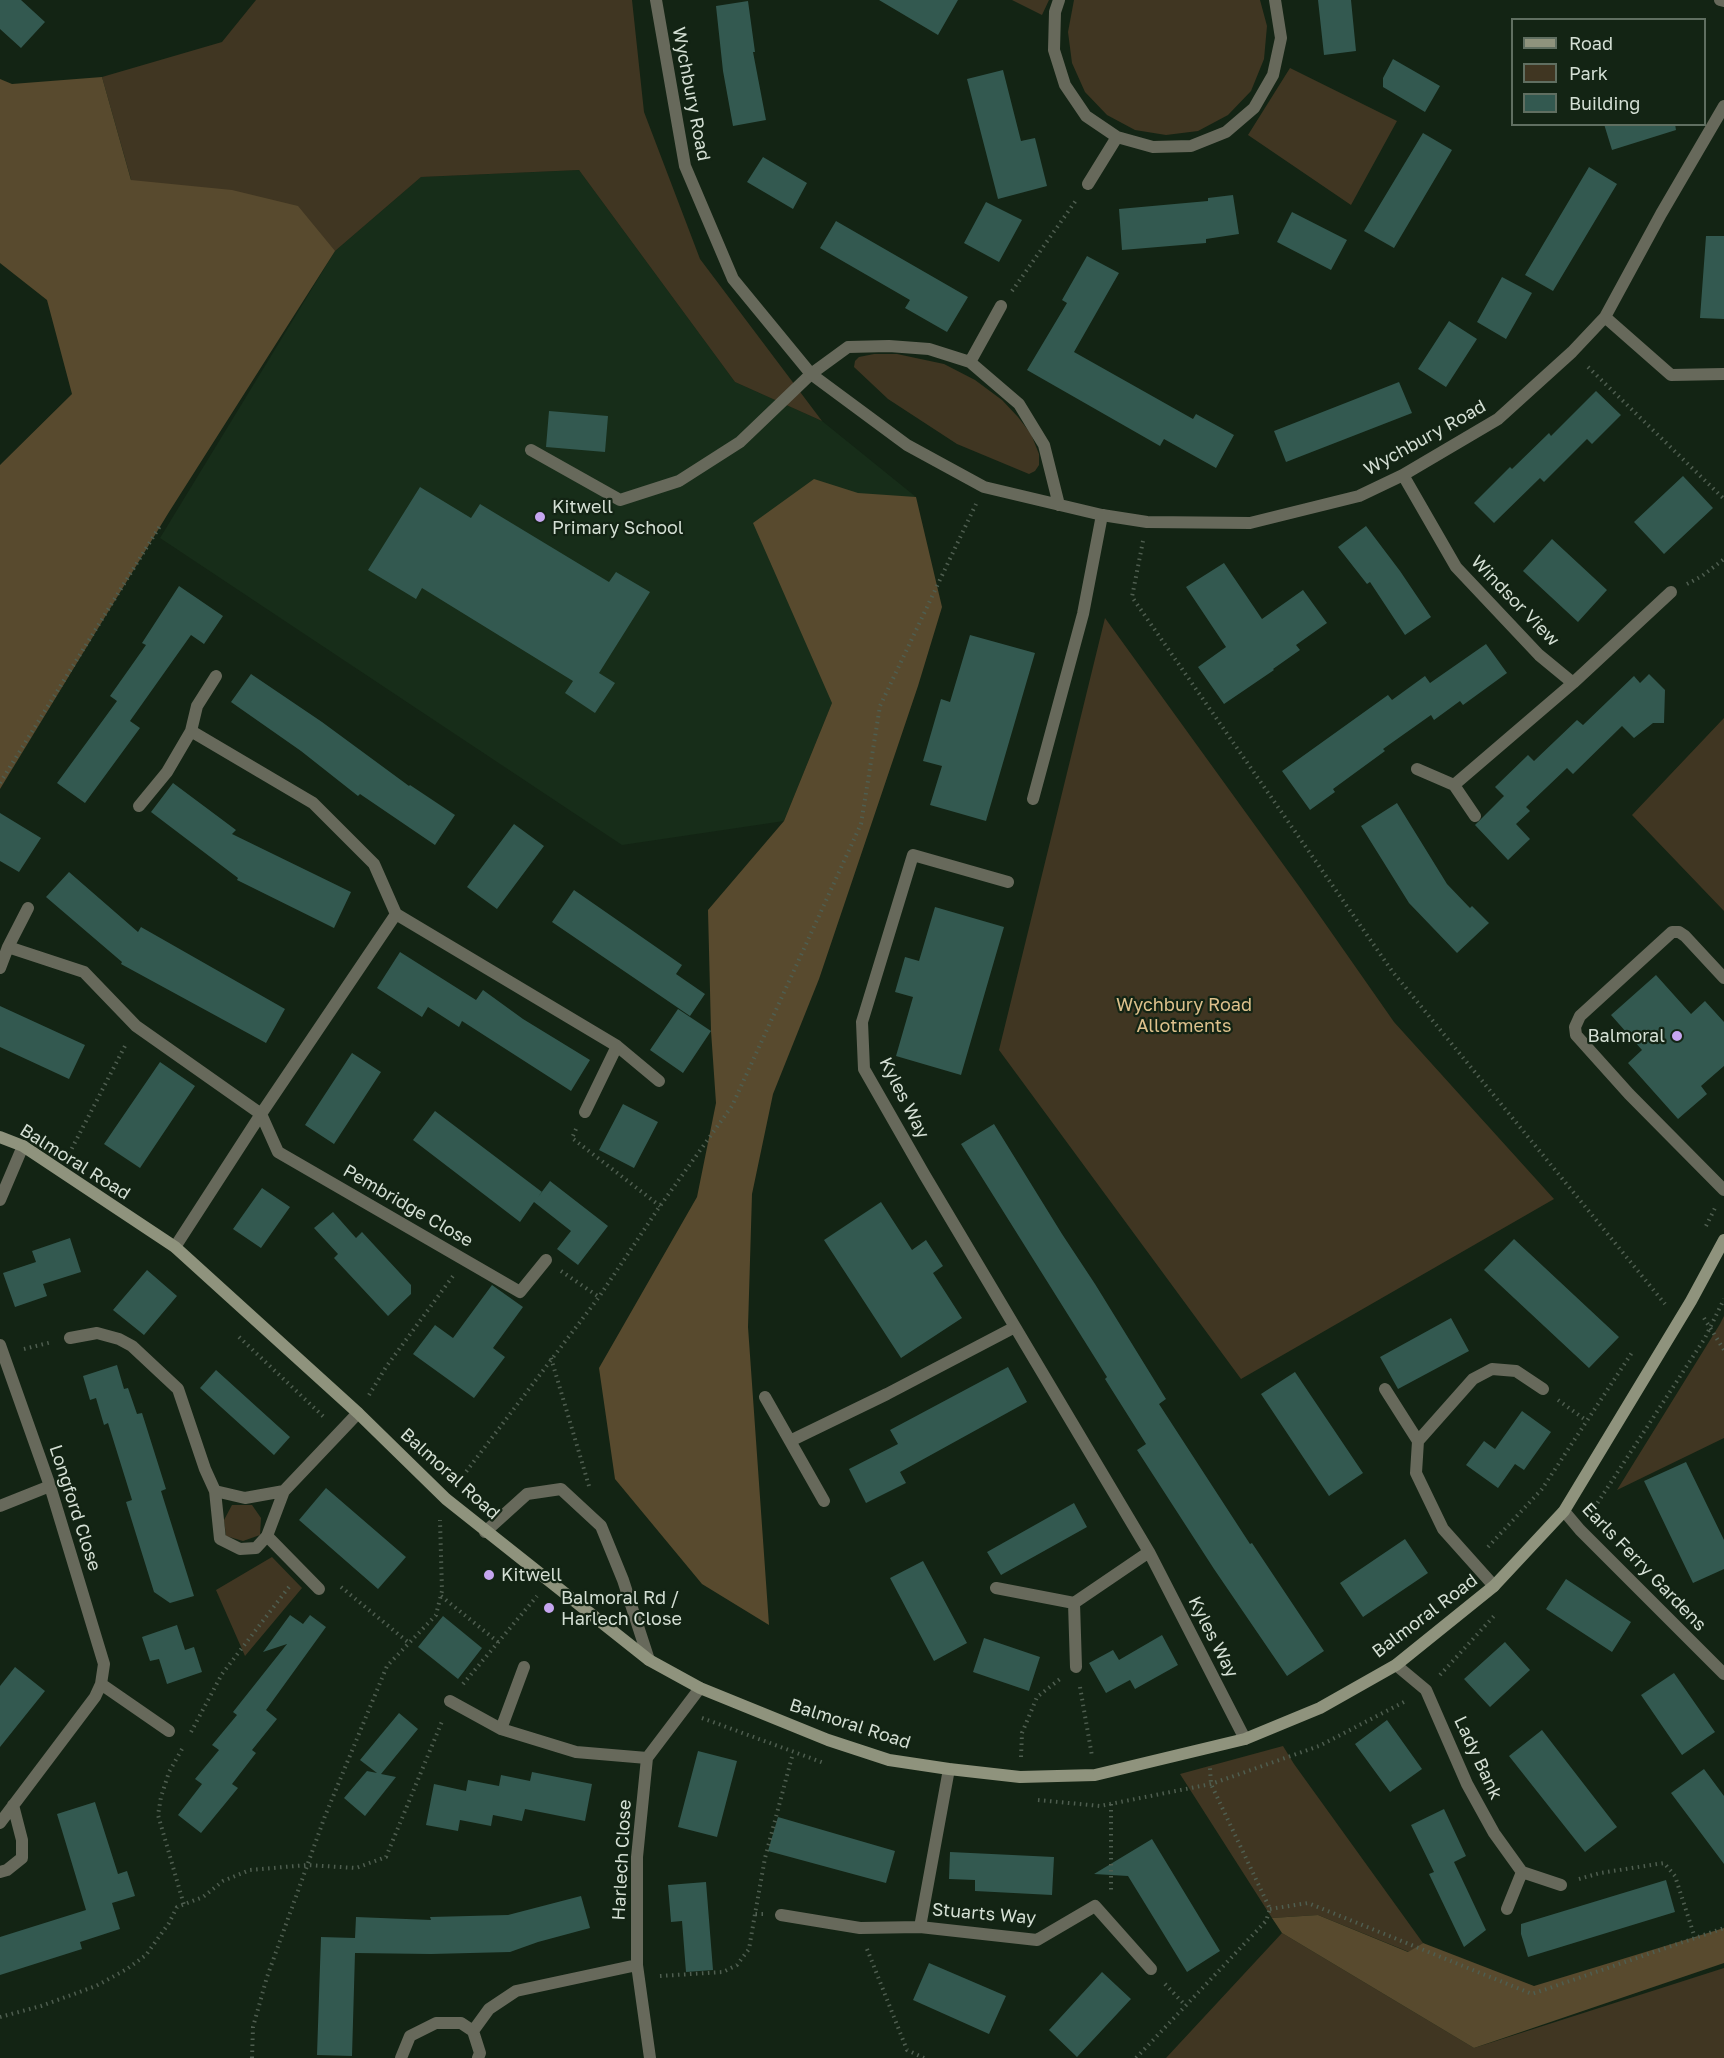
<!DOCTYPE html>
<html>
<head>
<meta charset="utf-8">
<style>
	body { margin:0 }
	#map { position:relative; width:1724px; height:2058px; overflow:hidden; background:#132414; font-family:"Golos Text",sans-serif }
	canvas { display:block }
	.legend { position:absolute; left:1511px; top:18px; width:195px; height:108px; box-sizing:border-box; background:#132414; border:2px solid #606f61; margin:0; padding:8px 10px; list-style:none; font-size:18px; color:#d4dfd4 }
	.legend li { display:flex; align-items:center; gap:12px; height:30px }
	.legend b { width:30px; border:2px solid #606f61 }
</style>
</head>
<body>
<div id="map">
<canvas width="1724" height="2058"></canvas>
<ul class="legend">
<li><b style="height:8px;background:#8f937d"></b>Road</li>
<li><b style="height:16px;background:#403622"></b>Park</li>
<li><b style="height:16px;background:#335950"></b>Building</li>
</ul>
</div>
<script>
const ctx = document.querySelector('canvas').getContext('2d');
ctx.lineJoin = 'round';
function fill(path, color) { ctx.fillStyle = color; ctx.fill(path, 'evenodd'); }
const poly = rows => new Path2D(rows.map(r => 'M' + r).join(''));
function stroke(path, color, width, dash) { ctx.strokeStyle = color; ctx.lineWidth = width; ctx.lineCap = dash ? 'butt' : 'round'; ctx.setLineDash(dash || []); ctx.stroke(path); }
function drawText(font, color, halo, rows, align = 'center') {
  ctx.font = font + ' "Golos Text",sans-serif'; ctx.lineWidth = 4.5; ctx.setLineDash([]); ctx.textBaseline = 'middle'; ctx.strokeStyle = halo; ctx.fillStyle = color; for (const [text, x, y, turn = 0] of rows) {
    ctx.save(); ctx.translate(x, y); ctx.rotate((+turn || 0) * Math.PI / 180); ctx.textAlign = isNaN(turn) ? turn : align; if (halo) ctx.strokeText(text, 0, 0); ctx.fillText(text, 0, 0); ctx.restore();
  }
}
const built = poly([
	[579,170,735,382,822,421,916,497,784,821,622,845,160,538,335,251,421,177]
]);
const green = poly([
	[256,0,632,0,644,112,700,259,822,421,735,382,579,170,421,177,335,251,160,282,102,77,222,42],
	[1012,0,1049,0,1042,15],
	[1074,0,1260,0,1267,26,1264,59,1251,91,1228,115,1198,131,1166,135,1135,130,1107,115,1085,92,1072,63,1068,32],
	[1290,68,1397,121,1351,205,1248,135],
	[874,354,897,354,944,364,975,380,1002,400,1018,417,1031,434,1039,454,1039,465,1035,471,1029,474,957,444,888,399,854,367,855,361,859,357],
	[1105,618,1301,889,1394,1022,1554,1199,1241,1379,999,1050],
	[1724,718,1724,911,1632,815],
	[1724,1316,1724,1438,1617,1490,1720,1324],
	[232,1505,252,1505,261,1518,260,1535,243,1541,226,1536,224,1520],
	[272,1557,302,1588,245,1656,216,1590],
	[1283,1746,1294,1764,1423,1943,1409,1952,1318,1915,1272,1918,1180,1774],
	[1282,1933,1474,2048,1724,1968,1724,2058,1166,2058]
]);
const forest = poly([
	[102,77,131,180,232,190,298,206,335,251,169,512,0,789,0,465,72,394,47,300,0,263,0,79,12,84],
	[814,479,858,493,916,497,942,607,918,686,819,979,773,1094,752,1194,748,1327,769,1625,702,1584,615,1479,599,1368,697,1197,716,1103,711,1031,708,910,784,821,832,703,753,523],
	[1318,1915,1408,1952,1423,1943,1534,1986,1724,1928,1724,1963,1474,2048,1282,1933,1272,1918]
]);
const building = poly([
	[0,0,21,0,45,22,21,48,0,29],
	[879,0,958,0,938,35],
	[1318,0,1351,0,1356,51,1324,55],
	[748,1,755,52,753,52,766,120,733,126,723,71,716,6],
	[1393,59,1440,86,1425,112,1383,87,1383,78],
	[1003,70,1021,141,1035,138,1047,186,998,199,967,79],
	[1604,124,1675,124,1676,130,1612,150],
	[1423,133,1452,150,1394,248,1364,231],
	[763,157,807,183,793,209,747,182],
	[1589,167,1617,184,1553,291,1525,275],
	[1233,195,1239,234,1206,239,1206,243,1122,250,1119,209,1208,201,1208,198],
	[986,202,1022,220,999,262,964,243],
	[1292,212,1347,240,1331,270,1277,242],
	[836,221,968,297,947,332,905,308,910,300,820,248],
	[1706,236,1724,236,1724,319,1700,318],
	[1087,256,1119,273,1074,352,1193,419,1196,414,1234,435,1216,468,1164,439,1160,446,1027,370,1067,303,1062,300],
	[1502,277,1532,293,1506,339,1477,322],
	[1449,321,1477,339,1446,387,1418,369],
	[1399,382,1412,413,1286,462,1274,431],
	[1596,391,1621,415,1592,444,1587,439,1544,482,1540,478,1494,523,1474,503,1510,467,1512,469,1549,433,1551,436],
	[549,411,608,416,605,452,546,447],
	[1683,476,1713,508,1664,554,1634,522],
	[420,487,471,518,480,504,609,582,616,572,650,592,599,673,615,683,595,713,565,693,573,681,422,588,416,599,368,570],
	[1366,526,1400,571,1431,617,1405,635,1370,582,1367,584,1338,547],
	[1552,539,1607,590,1578,622,1523,571],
	[1224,563,1262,619,1303,590,1327,623,1296,645,1300,650,1273,669,1274,670,1224,704,1198,667,1226,647,1186,587],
	[179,586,223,616,204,644,191,635,130,721,140,728,85,803,57,783,117,701,110,696,146,645,142,643],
	[970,635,1035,653,986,821,930,805,942,766,923,761,941,699,950,702],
	[1486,644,1507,673,1463,705,1460,701,1434,720,1431,715,1383,749,1385,751,1333,789,1335,792,1310,810,1282,771,1388,695,1392,700,1425,676,1430,683],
	[251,674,322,722,409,786,410,785,455,815,435,845,360,794,358,796,301,751,231,702],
	[1649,674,1665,690,1664,723,1653,723,1634,738,1622,726,1573,774,1567,768,1526,807,1530,811,1516,824,1530,839,1508,860,1475,825,1504,796,1495,787,1528,755,1534,761,1577,720,1583,725,1634,676,1640,683],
	[173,783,236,830,232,834,351,892,334,928,237,880,238,878,151,812],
	[1397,803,1447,884,1470,908,1472,906,1489,923,1457,953,1409,903,1361,826],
	[0,813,41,838,19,872,0,861],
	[514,824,544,846,497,909,467,887],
	[69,872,138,932,141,927,285,1009,266,1043,121,964,122,962,46,897],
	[574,890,682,965,676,974,705,994,690,1016,552,922],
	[935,907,1004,927,961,1075,896,1056,913,997,895,992,905,957,919,961],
	[400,952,476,1000,483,990,523,1019,590,1060,571,1091,462,1021,459,1027,428,1007,422,1017,377,988],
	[1656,975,1691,1014,1705,1001,1724,1022,1724,1066,1701,1086,1707,1094,1678,1119,1628,1063,1642,1050,1611,1015],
	[0,1006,85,1045,69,1079,0,1047],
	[678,1009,711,1031,683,1073,650,1050],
	[352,1053,381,1072,334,1144,305,1125],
	[160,1062,195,1086,140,1168,104,1144],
	[623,1104,658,1122,634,1168,599,1150],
	[435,1111,542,1192,538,1197,550,1181,608,1226,578,1265,557,1249,571,1231,534,1202,520,1222,413,1140],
	[994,1124,1062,1234,1095,1284,1166,1399,1159,1404,1250,1544,1252,1543,1324,1651,1287,1676,1214,1569,1137,1450,1146,1444,1105,1379,1107,1377,961,1144],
	[262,1188,290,1207,261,1248,233,1229],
	[881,1202,912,1250,926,1240,943,1266,933,1273,962,1318,901,1358,824,1240],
	[333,1212,356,1238,362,1232,411,1285,411,1294,388,1316,334,1258,338,1254,314,1228],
	[70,1238,81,1272,43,1284,47,1296,15,1307,3,1273,36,1262,32,1251],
	[1514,1239,1619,1337,1589,1368,1484,1270],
	[147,1270,177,1296,144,1335,113,1310],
	[492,1285,523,1307,493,1348,505,1357,474,1398,413,1354,435,1325,453,1338],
	[1451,1318,1469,1351,1398,1389,1380,1357],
	[117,1365,124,1389,128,1388,137,1414,142,1413,166,1489,161,1491,194,1596,170,1603,154,1592,126,1502,132,1500,108,1423,104,1425,96,1398,90,1400,83,1376],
	[1008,1367,1027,1402,900,1472,906,1483,866,1503,849,1469,898,1444,890,1430],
	[216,1370,290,1437,274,1455,200,1388],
	[1295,1372,1363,1473,1329,1496,1261,1394],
	[1522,1411,1551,1432,1524,1470,1515,1464,1498,1488,1466,1465,1484,1441,1495,1449],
	[1686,1462,1724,1540,1724,1569,1693,1583,1644,1481],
	[326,1488,406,1557,378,1589,299,1520],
	[1074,1503,1087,1527,1001,1575,987,1552],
	[1405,1539,1428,1573,1363,1617,1340,1583],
	[923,1561,967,1643,934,1661,890,1578],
	[1566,1579,1631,1622,1612,1652,1546,1609],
	[290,1615,303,1624,310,1615,326,1627,266,1710,277,1719,252,1750,256,1753,232,1784,238,1788,201,1833,178,1815,202,1784,195,1779,219,1750,212,1745,237,1715,233,1712,287,1644,263,1652],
	[443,1616,482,1648,458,1679,418,1647],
	[177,1625,185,1650,194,1647,202,1672,167,1684,159,1659,150,1661,142,1637],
	[1162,1635,1178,1665,1135,1689,1130,1680,1106,1693,1089,1663,1113,1650,1119,1660],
	[984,1638,1040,1657,1029,1691,973,1672],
	[1505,1642,1530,1670,1490,1707,1464,1679],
	[15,1667,45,1691,0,1747,0,1686],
	[1674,1673,1715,1732,1682,1755,1641,1695],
	[399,1713,418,1729,381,1774,396,1777,365,1816,344,1798,367,1771,377,1773,360,1760],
	[1387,1720,1422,1769,1390,1792,1355,1744],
	[1542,1730,1617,1827,1585,1852,1509,1756],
	[698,1751,737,1761,717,1837,678,1827],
	[1704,1769,1724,1796,1724,1864,1671,1793],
	[532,1772,592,1784,585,1821,525,1809,522,1821,493,1815,491,1826,460,1820,458,1831,426,1825,434,1784,466,1791,468,1780,499,1786,501,1775,530,1781],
	[95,1802,118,1874,127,1871,135,1896,112,1903,120,1929,80,1942,82,1949,0,1975,0,1937,86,1910,57,1814],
	[1444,1809,1466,1856,1454,1862,1486,1930,1464,1947,1429,1874,1434,1872,1411,1825],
	[778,1817,895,1851,886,1883,768,1851],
	[1152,1839,1220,1951,1187,1972,1128,1876,1094,1874],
	[950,1852,1054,1857,1052,1895,975,1891,975,1880,949,1879],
	[1666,1880,1675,1912,1528,1957,1521,1934,1521,1924],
	[706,1882,713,1970,686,1972,682,1921,671,1922,668,1885],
	[581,1896,590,1928,538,1942,510,1952,431,1954,355,1953,352,2056,317,2055,321,1937,355,1938,356,1917,431,1920,430,1917,508,1915],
	[929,1963,1006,1996,989,2034,913,2000],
	[1102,1972,1131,1999,1077,2057,1049,2030]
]);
const path = poly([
	[1012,291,1077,199],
	[1588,367,1724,499],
	[1143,541,1132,597,1392,971,1665,1304],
	[1687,584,1702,576,1724,559],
	[0,783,160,526],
	[576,1129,572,1138,660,1206],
	[69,1154,126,1044],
	[1706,1226,1715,1208],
	[561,1271,599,1297],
	[1704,1318,1724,1350],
	[239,1337,326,1419],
	[24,1349,52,1342],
	[551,1358,589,1486],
	[369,1395,386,1367,453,1276],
	[1558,1400,1587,1421],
	[459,1481,599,1297,660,1206,732,1106,861,824,880,706,976,504],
	[1591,1513,1705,1338,1724,1299],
	[1488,1547,1542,1489,1633,1351],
	[341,1587,409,1643],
	[441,1596,498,1642],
	[1440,1675,1494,1616],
	[463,1684,537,1596],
	[1080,1687,1092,1756],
	[702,1718,824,1763],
	[191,1732,222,1674,289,1587],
	[182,1749,169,1772,161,1797,158,1815,184,1905],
	[1021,1757,1022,1733,1037,1697,1060,1679],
	[1038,1800,1100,1806,1211,1784,1319,1746,1406,1701],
	[1111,1804,1111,1893],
	[1579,1879,1600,1873,1664,1863,1675,1876,1695,1938],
	[1270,1909,1308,1903,1532,1994,1724,1928],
	[763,1914,755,1914,765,1858,793,1753],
	[867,1949,907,2050,924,2058],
	[660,1976,723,1972,737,1965,749,1949,755,1914],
	[1165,1984,1185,2005],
	[0,2017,41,2006,96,1986,127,1969,146,1955,169,1923,177,1907,203,1897,223,1881,250,1870,307,1865,356,1868,386,1857,443,1719],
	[252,2058,253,2027,267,1977,325,1816,387,1666,436,1615,442,1591,440,1520],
	[1136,2058,1266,1921,1270,1909,1211,1784,1210,1768]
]);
const lane = poly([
	[531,450,620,500,679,481,740,442,811,374],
	[1033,799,1083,614,1102,515],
	[1724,978,1685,936,1679,932,1672,932,1580,1016,1575,1027,1576,1035,1629,1094,1724,1190],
	[485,1532,527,1494,561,1489,601,1526,623,1580,649,1660]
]);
const street = poly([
	[656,0,685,166,733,279,811,374,907,445,984,487,1102,515,1147,522,1250,523,1359,496,1403,475,1498,419,1572,352,1605,317,1661,214,1724,106],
	[1059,0,1055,12,1054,50,1065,85,1086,116,1117,137,1153,147,1191,146,1226,132,1254,108,1273,75,1281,38,1275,0],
	[1720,0,1724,1],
	[1088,184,1117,137],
	[1605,317,1671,375,1724,374],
	[970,362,1001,306],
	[811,374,848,347,889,346,929,349,970,362,1019,404,1044,445,1059,505],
	[1403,475,1456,567,1539,655,1573,683],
	[1417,769,1454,785,1475,816],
	[1454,785,1573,683,1671,592],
	[139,806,167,772,191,731,197,706,216,676],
	[1008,882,913,855,862,1022,864,1069,924,1174,1149,1552,1245,1739],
	[396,914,617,1046,659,1081],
	[8,947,28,908],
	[0,968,8,947,84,972,136,1026,261,1114,278,1152,520,1292,546,1260],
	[585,1112,617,1046],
	[0,1200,23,1146],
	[175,1247,261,1114,396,914,374,864,313,803,191,731],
	[70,1338,97,1333,119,1339,132,1346,178,1389,205,1469,215,1491],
	[0,1345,50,1486,104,1664,101,1684,95,1697,0,1823],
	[1385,1389,1418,1441],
	[765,1397,824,1501],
	[790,1441,887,1394,1015,1327],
	[215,1491,245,1498,284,1491,267,1536,256,1548,240,1549,220,1539,215,1491],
	[284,1491,358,1413],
	[0,1506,50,1486],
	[1564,1511,1580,1530,1724,1674],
	[267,1536,319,1589],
	[1494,1586,1443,1529,1416,1473,1418,1441,1473,1379,1492,1369,1516,1371,1543,1389],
	[996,1588,1074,1603],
	[1396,1665,1426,1690,1467,1784,1494,1833,1522,1872,1507,1909],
	[1076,1667,1074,1603,1149,1552],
	[101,1684,169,1731],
	[450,1701,501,1729,576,1752,647,1758],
	[501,1729,524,1667],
	[0,1872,7,1870,22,1858,22,1840,13,1805],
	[1522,1872,1561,1885],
	[781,1915,860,1928,920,1927,1037,1940,1095,1906,1151,1969],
	[920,1927,949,1769],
	[473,2031,489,2009,516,1991,637,1965],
	[401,2058,410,2036,436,2023,461,2023,473,2031,480,2053,478,2058],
	[650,2058,637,1965,637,1857,647,1758,700,1688]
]);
const secondary = poly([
	[0,1137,23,1146,175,1247,358,1413,446,1499,649,1660,700,1688,828,1740,889,1760,949,1769,1020,1777,1095,1775,1245,1739,1320,1708,1396,1665,1494,1586,1564,1511,1691,1301,1724,1240]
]);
const markers = [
	[540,517,6,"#c6a6f0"],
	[1677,1036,6,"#c6a6f0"],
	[489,1575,6,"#c6a6f0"],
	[549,1608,6,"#c6a6f0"]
];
const streetNames = [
	["Wychbury Road",691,94,79],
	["Wychbury Road",1425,438,-29],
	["Windsor View",1515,601,46],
	["Kyles Way",904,1098,63],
	["Balmoral Road",75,1162,32],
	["Pembridge Close",408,1206,30],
	["Balmoral Road",450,1474,42],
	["Longford Close",75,1508,72],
	["Earls Ferry Gardens",1644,1567,46],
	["Balmoral Road",1425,1616,-37],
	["Kyles Way",1213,1637,63],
	["Balmoral Road",850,1724,18],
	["Lady Bank",1478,1758,65],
	["Harlech Close",622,1860,-87],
	["Stuarts Way",984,1914,5]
];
const poiNames = [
	["Kitwell",552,507],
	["Primary School",552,528],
	["Balmoral",1665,1036,"right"],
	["Kitwell",501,1575],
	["Balmoral Rd /",561,1598],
	["Harlech Close",561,1619]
];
const parkNames = [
	["Wychbury Road",1184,1005],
	["Allotments",1184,1026]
];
fill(built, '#172d19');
fill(green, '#403622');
fill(forest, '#584a2e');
fill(building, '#335950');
stroke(path, '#4f5e50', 4, [1.5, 4.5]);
stroke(lane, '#67695b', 12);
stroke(street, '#67695b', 12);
stroke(secondary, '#8f937d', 12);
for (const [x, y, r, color] of markers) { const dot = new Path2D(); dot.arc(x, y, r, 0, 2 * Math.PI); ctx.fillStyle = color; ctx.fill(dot); stroke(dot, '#132414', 2); }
drawText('18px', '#d4dfd4', '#132414', streetNames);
drawText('18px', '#d4dfd4', '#132414', poiNames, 'left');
drawText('18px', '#ddc18c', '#132414', parkNames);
</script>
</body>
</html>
